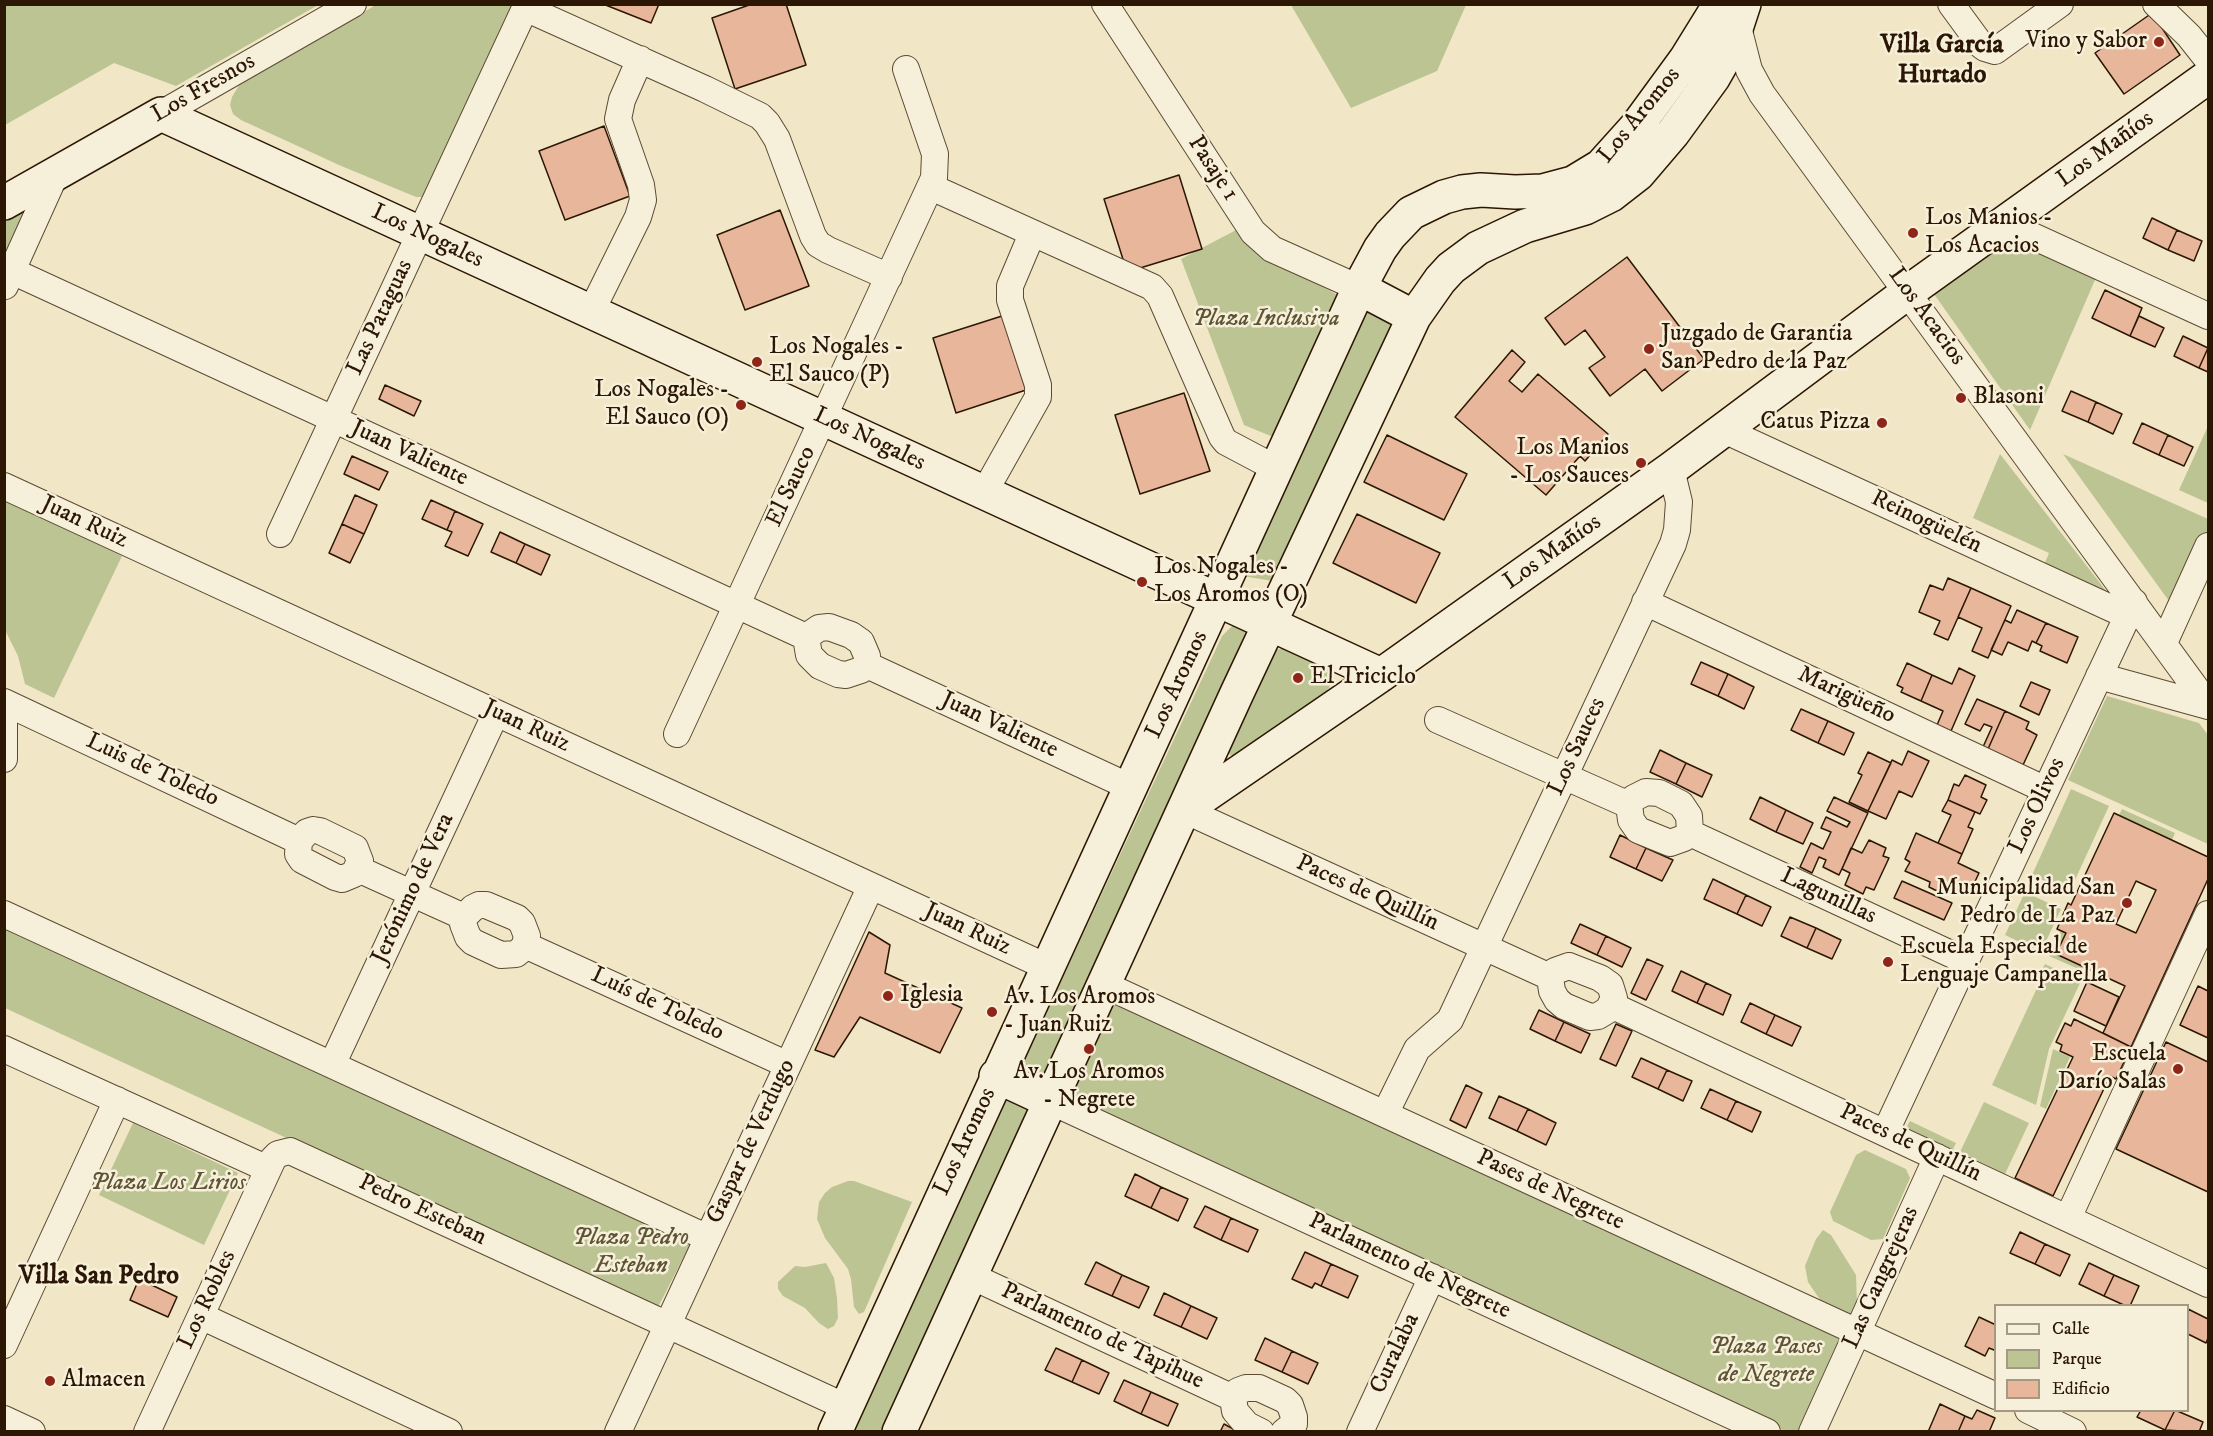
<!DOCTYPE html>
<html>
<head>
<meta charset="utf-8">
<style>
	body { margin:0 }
	#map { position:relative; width:2213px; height:1436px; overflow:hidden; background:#f1e6c6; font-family:"IM FELL DW Pica",serif }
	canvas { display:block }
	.frame { position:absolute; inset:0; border:6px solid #2b1703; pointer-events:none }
	.legend { position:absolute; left:1994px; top:1304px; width:195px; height:108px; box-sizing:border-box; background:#f6efda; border:2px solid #a59984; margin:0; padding:8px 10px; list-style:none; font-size:18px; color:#2b1703 }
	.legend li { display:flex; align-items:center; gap:12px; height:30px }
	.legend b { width:30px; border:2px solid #a59984 }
</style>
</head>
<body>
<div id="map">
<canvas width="2213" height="1436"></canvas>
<div class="frame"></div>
<ul class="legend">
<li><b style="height:8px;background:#f6efda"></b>Calle</li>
<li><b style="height:16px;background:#bcc493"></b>Parque</li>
<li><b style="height:16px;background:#e8b69b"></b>Edificio</li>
</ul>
</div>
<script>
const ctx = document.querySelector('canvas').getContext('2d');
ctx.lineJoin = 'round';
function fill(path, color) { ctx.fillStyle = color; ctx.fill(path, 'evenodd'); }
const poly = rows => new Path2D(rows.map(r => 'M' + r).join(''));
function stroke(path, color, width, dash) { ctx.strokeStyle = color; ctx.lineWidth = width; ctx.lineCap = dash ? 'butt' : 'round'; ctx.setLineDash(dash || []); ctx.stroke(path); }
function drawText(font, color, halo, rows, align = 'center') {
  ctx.font = font + ' "IM FELL DW Pica",serif'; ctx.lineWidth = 5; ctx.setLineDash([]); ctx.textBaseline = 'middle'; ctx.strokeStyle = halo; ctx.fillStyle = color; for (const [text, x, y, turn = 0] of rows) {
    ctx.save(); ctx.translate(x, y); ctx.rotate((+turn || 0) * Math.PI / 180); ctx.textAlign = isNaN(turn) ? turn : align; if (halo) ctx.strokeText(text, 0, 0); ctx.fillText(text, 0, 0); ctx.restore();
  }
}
const green = poly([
	[5,4,318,4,318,5,176,86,114,63,5,125],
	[376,5,520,5,424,197,416,197,339,165,241,120,233,114,230,105,232,97,241,82],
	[1291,5,1466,5,1437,71,1351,108],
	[40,200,5,276,5,220],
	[1238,229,1263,252,1339,296,1278,439,1244,425,1181,259],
	[2013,235,2098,273,2030,430,1934,294],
	[1367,310,1392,323,1273,581,1236,575],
	[2208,426,2208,503,2179,490],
	[2000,454,2117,605,2042,570,2049,553,1973,518],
	[2063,454,2208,519,2208,530,2174,608],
	[5,497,122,556,54,698,25,684,18,656,5,630],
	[1233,625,1250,631,1234,673,880,1431,851,1432,1222,636],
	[1283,648,1319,661,1331,674,1332,681,1329,688,1321,699,1235,757,1230,755,1228,752,1270,656,1276,650],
	[2107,696,2199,723,2208,735,2208,844,2068,780],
	[2071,789,2109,806,2069,893,2032,875],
	[2122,809,2175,833,2172,840,2119,815],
	[2025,892,2061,909,2041,952,2005,935],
	[5,924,694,1237,657,1309,5,1008],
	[2061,930,2066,933,2056,954,2083,966,2081,970,2049,956],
	[2045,964,2081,981,2049,1049,2036,1105,1992,1085,2044,973,2041,972],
	[1108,998,1841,1335,1798,1431,1785,1431,1061,1096],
	[2053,1049,2070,1057,2046,1109,2040,1106],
	[1984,1102,2029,1123,2005,1174,1960,1152],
	[1910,1121,1956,1143,1951,1153,1905,1130],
	[133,1123,238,1173,204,1245,99,1195],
	[1865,1150,1906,1169,1910,1178,1883,1239,1871,1240,1833,1221,1830,1212,1856,1155],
	[848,1181,854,1181,912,1202,864,1312,859,1314,854,1307,851,1279,848,1269,825,1238,817,1219,819,1202,825,1193,832,1187],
	[1823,1230,1831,1235,1856,1275,1857,1303,1854,1314,1848,1319,1825,1307,1808,1282,1805,1266,1816,1239],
	[826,1263,834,1278,837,1298,838,1318,834,1326,828,1329,819,1323,805,1308,783,1296,778,1289,778,1282,795,1266,805,1267]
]);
const building = poly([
	[603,4,659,4,651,23,603,4],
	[752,4,786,4,806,65,735,89,712,18,752,4],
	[2152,13,2180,55,2124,94,2095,53,2152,13],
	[604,126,630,196,565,220,539,151,604,126],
	[1179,175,1202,249,1127,272,1104,199,1179,175],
	[780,210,809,286,745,310,717,235,780,210],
	[2152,218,2177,230,2168,250,2143,238,2152,218],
	[2177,230,2202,241,2194,261,2168,250,2177,230],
	[1627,257,1704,359,1662,391,1645,369,1610,396,1589,368,1605,357,1585,330,1565,345,1545,318,1627,257],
	[2105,290,2142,308,2130,336,2092,318,2105,290],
	[1002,316,1026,390,956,413,933,338,1002,316],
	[2139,316,2164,328,2155,347,2130,336,2139,316],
	[2183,336,2208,348,2199,368,2174,356,2183,336],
	[2208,348,2208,372,2199,368,2208,348],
	[1512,350,1525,362,1509,381,1522,392,1538,374,1608,434,1585,461,1580,456,1546,495,1455,417,1512,350],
	[385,385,421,401,414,416,379,399,385,385],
	[2071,391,2096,402,2088,422,2062,411,2071,391],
	[1184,393,1210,471,1140,494,1115,415,1184,393],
	[2096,402,2122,414,2113,434,2088,422,2096,402],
	[2142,423,2168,435,2159,455,2133,443,2142,423],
	[1387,435,1467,474,1444,520,1364,482,1387,435],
	[2168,435,2193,447,2184,466,2159,455,2168,435],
	[352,456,388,472,379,490,344,474,352,456],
	[355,495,377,505,364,534,342,524,355,495],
	[431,500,455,511,447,530,422,519,431,500],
	[455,511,483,524,468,556,445,546,452,532,447,530,455,511],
	[1357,514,1440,553,1416,603,1333,563,1357,514],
	[342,524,364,534,350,563,329,553,342,524],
	[500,532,525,544,516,563,491,552,500,532],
	[525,544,550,555,541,575,516,563,525,544],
	[1948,578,1971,588,1948,640,1934,634,1940,621,1919,612,1930,585,1943,590,1948,578],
	[1971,588,2011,606,1988,658,1972,651,1982,628,1958,617,1971,588],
	[2017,610,2046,623,2036,643,2032,641,2028,651,2008,642,2002,655,1991,650,2005,620,2011,623,2017,610],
	[2046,623,2078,637,2067,663,2040,651,2042,646,2036,643,2046,623],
	[1701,662,1728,674,1718,696,1691,684,1701,662],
	[1907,663,1932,675,1921,701,1901,692,1903,688,1897,685,1907,663],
	[1959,668,1975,676,1951,731,1937,725,1943,711,1921,701,1932,675,1952,684,1959,668],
	[1728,674,1754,687,1744,709,1718,696,1728,674],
	[2031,682,2050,690,2039,715,2020,706,2031,682],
	[1977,699,2005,711,1988,749,1983,747,1992,727,1984,724,1980,731,1965,724,1977,699],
	[1801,709,1828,721,1818,743,1791,730,1801,709],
	[2005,711,2029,722,2026,729,2037,735,2023,765,1988,749,2005,711],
	[1828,721,1854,733,1844,755,1818,743,1828,721],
	[1660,750,1686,763,1676,784,1650,772,1660,750],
	[1908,751,1929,761,1912,797,1899,791,1886,819,1868,811,1892,760,1902,765,1908,751],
	[1868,752,1891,763,1868,811,1849,802,1862,775,1858,773,1868,752],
	[1686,763,1712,775,1702,797,1676,784,1686,763],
	[1965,775,1986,785,1981,797,1987,800,1980,814,1948,800,1954,784,1959,786,1965,775],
	[1760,797,1786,810,1776,832,1750,819,1760,797],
	[1834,797,1868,813,1839,875,1823,867,1826,860,1819,857,1812,873,1800,867,1811,843,1823,849,1831,832,1821,828,1826,817,1847,827,1850,822,1827,811,1834,797],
	[1948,800,1975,812,1968,827,1973,829,1962,854,1938,843,1951,815,1942,811,1948,800],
	[1786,810,1813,823,1803,844,1776,832,1786,810],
	[2114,813,2208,857,2208,879,2131,1047,2103,1033,2125,986,2056,954,2066,933,2057,929,2068,903,2071,905,2114,813],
	[2136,881,2156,890,2136,933,2116,924,2136,881],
	[1916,833,1962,854,1958,863,1979,873,1972,888,1964,885,1960,893,1944,885,1941,893,1929,887,1930,882,1905,871,1910,862,1905,859,1916,833],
	[1620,835,1646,848,1636,869,1610,857,1620,835],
	[1869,840,1886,848,1883,856,1889,858,1874,890,1866,887,1863,894,1845,885,1850,873,1842,869,1851,848,1862,853,1869,840],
	[1646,848,1673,860,1662,881,1636,869,1646,848],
	[1713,879,1746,895,1737,914,1704,899,1713,879],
	[1902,881,1952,903,1944,920,1894,898,1902,881],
	[1746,895,1771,907,1762,926,1737,914,1746,895],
	[1790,917,1816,928,1807,948,1781,936,1790,917],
	[1580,924,1606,936,1597,955,1571,943,1580,924],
	[1816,928,1841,940,1832,959,1807,948,1816,928],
	[869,932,890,945,885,973,962,1008,940,1053,860,1017,834,1057,815,1050,869,932],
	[1606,936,1631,948,1622,967,1597,955,1606,936],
	[1647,959,1663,966,1646,1000,1631,993,1647,959],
	[1681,971,1706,983,1697,1003,1672,991,1681,971],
	[2087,982,2119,997,2106,1026,2074,1011,2087,982],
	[1706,983,1731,995,1723,1015,1697,1003,1706,983],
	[2198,986,2208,991,2208,1038,2180,1025,2198,986],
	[1750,1003,1775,1015,1766,1034,1741,1022,1750,1003],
	[1539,1010,1564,1022,1555,1041,1530,1029,1539,1010],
	[1775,1015,1801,1027,1792,1046,1766,1034,1775,1015],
	[2074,1019,2131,1047,2116,1079,2110,1076,2053,1196,2015,1178,2073,1057,2060,1051,2062,1045,2056,1042,2065,1023,2071,1026,2074,1019],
	[1564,1022,1590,1034,1581,1053,1555,1041,1564,1022],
	[1616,1024,1632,1031,1616,1066,1600,1059,1616,1024],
	[2166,1042,2208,1062,2208,1192,2116,1149,2166,1042],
	[1641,1058,1667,1070,1658,1089,1632,1077,1641,1058],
	[1667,1070,1692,1081,1683,1101,1658,1089,1667,1070],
	[1466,1085,1482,1093,1466,1128,1450,1120,1466,1085],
	[1710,1089,1736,1101,1727,1120,1701,1108,1710,1089],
	[1499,1096,1528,1109,1517,1131,1489,1118,1499,1096],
	[1736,1101,1761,1112,1752,1132,1727,1120,1736,1101],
	[1528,1109,1556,1123,1546,1145,1517,1131,1528,1109],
	[1135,1174,1161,1187,1151,1208,1125,1196,1135,1174],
	[1161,1187,1188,1199,1178,1221,1151,1208,1161,1187],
	[1205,1206,1231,1218,1221,1240,1194,1227,1205,1206],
	[1231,1218,1258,1230,1248,1252,1221,1240,1231,1218],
	[2020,1232,2045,1244,2035,1264,2010,1253,2020,1232],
	[2045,1244,2070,1255,2060,1276,2035,1264,2045,1244],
	[1305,1252,1331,1264,1321,1286,1315,1283,1312,1288,1292,1279,1305,1252],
	[1096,1262,1122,1275,1112,1296,1085,1284,1096,1262],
	[2089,1263,2114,1275,2104,1296,2079,1284,2089,1263],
	[1331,1264,1358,1276,1348,1298,1321,1286,1331,1264],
	[1122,1275,1149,1287,1139,1308,1112,1296,1122,1275],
	[2114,1275,2139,1286,2130,1306,2126,1306,2104,1296,2114,1275],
	[139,1279,177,1297,168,1317,130,1300,139,1279],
	[1164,1293,1191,1306,1181,1327,1154,1315,1164,1293],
	[1191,1306,1217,1318,1207,1339,1181,1327,1191,1306],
	[2188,1309,2208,1319,2208,1338,2206,1343,2188,1334,2188,1309],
	[1979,1317,1996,1325,1996,1348,1994,1350,1989,1348,1985,1356,1965,1346,1979,1317],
	[1265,1338,1292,1351,1282,1372,1255,1360,1265,1338],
	[1056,1348,1082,1360,1072,1382,1045,1370,1056,1348],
	[1292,1351,1318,1363,1308,1384,1282,1372,1292,1351],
	[1082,1360,1109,1373,1099,1394,1072,1382,1082,1360],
	[1124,1380,1151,1392,1141,1414,1114,1401,1124,1380],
	[1151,1392,1178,1404,1168,1426,1141,1414,1151,1392],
	[1940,1404,1965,1416,1958,1432,1928,1432,1940,1404],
	[1977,1410,1995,1418,1989,1432,1958,1432,1965,1416,1972,1419,1977,1410],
	[2141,1410,2175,1410,2165,1430,2137,1417,2141,1410],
	[2175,1410,2203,1422,2199,1432,2165,1430,2175,1410],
	[1224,1424,1239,1432,1220,1432,1224,1424]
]);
const street = poly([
	[1105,4,1253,232,1272,249,1359,288],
	[1951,4,1981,45,1985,48,1995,51,2060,4],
	[2156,4,2189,36,2208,60],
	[525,8,705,89,760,116,767,123,777,139,813,236,818,244,828,250,889,277],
	[1738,27,1749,70,1762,94,2208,705],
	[161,114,353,4],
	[931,187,1152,287,1160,296,1222,437,1226,442,1277,469],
	[2004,223,2208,316],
	[12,271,806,637],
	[5,286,56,173],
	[591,312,638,217,643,200,641,185,618,119,622,100,640,59],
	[1724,430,2128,616],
	[4,486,1047,967],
	[984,493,1038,397,1038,385,1010,300,1010,286,1032,234],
	[280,534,527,4],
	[1645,602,2046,790],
	[829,627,851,635,861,642,867,656,867,665,861,670,846,675,838,674,820,666,809,655,806,637,819,628,829,627],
	[2164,643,2208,546],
	[867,665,1130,787],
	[2099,676,2208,706],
	[4,702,299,841],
	[4,713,4,759],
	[1438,720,1629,805],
	[677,734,934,178,935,154,906,69],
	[1646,792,1659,793,1681,804,1689,816,1690,833,1684,838,1670,843,1638,830,1631,820,1629,805,1634,798,1646,792],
	[1184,810,1550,977],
	[313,830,320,831,355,848,360,861,354,874,342,879,335,877,302,860,298,854,299,841,307,832,313,830],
	[1690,833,1966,961],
	[358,869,464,917],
	[479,905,486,905,517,918,522,923,527,936,525,945,521,950,516,954,501,955,473,942,468,937,463,924,464,917,473,908,479,905],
	[4,914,708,1238],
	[525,945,788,1065],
	[1569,966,1600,978,1610,985,1614,998,1608,1010,1598,1016,1590,1017,1564,1006,1557,1000,1552,991,1550,977,1555,971,1569,966],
	[1105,985,1996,1396],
	[1611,1005,2208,1284],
	[4,1049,268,1169],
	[332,1065,496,713],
	[1052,1102,1767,1432],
	[1385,1114,1417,1049,1450,1020,1673,544,1677,530,1679,502,1671,469],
	[1885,1133,2134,602],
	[2068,1218,2208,914],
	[971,1276,1233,1398],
	[201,1316,449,1432],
	[4,1345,117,1100],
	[2028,1410,2073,1432],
	[4,1419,32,1432],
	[147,1432,273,1159,278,1154,290,1151,846,1407],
	[618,1432,871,886],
	[1261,1432,1247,1425,1235,1411,1233,1398,1238,1391,1246,1388,1259,1388,1285,1400,1290,1405,1294,1417,1294,1424,1284,1432],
	[1360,1432,1432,1277],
	[1812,1432,1937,1157]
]);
const secondary = poly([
	[4,203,161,114,1381,675],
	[1359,288,1414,317],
	[1184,810,1381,675,1671,469,1908,292,2208,77],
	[996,1076,1052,1102],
	[835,1432,1359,288,1380,249,1390,235,1411,213,1444,197,1462,192,1481,190,1515,192,1543,191,1573,183,1601,166,1637,126,1686,59,1720,4],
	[899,1432,1237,693,1414,317,1440,280,1451,268,1478,248,1525,226,1585,208,1611,195,1638,174,1673,133,1713,78,1729,50,1744,4]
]);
const markers = [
	[2159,42,6,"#8f2418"],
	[1913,233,6,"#8f2418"],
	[1649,349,6,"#8f2418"],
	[757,362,6,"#8f2418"],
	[1961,398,6,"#8f2418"],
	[741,405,6,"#8f2418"],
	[1882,423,6,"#8f2418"],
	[1641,463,6,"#8f2418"],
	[1142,582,6,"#8f2418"],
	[1298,678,6,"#8f2418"],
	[2127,903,6,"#8f2418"],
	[1888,962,6,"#8f2418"],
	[888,996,6,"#8f2418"],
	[992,1012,6,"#8f2418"],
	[1089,1049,6,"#8f2418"],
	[2178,1069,6,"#8f2418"],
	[50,1381,6,"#8f2418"]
];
const poiNames = [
	["Vino y Sabor",2147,42,"right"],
	["Los Manios -",1925,219],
	["Los Acacios",1925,247],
	["Juzgado de Garantia",1661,335],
	["San Pedro de la Paz",1661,363],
	["Los Nogales -",769,348],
	["El Sauco (P)",769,376],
	["Los Nogales -",729,391,"right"],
	["El Sauco (O)",729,419,"right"],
	["Blasoni",1973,398],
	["Catus Pizza",1870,423,"right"],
	["Los Manios",1629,449,"right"],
	["- Los Sauces",1629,477,"right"],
	["Los Nogales -",1154,568],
	["Los Aromos (O)",1154,596],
	["El Triciclo",1310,678],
	["Municipalidad San",2115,889,"right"],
	["Pedro de La Paz",2115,917,"right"],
	["Escuela Especial de",1900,948],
	["Lenguaje Campanella",1900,976],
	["Iglesia",900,996],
	["Av. Los Aromos",1004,998],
	["- Juan Ruiz",1004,1026],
	["Escuela",2166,1055,"right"],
	["Darío Salas",2166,1083,"right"],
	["Av. Los Aromos",1089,1073,"center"],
	["- Negrete",1089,1101,"center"],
	["Almacen",62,1381]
];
const streetNames = [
	["Los Fresnos",204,89,-30],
	["Los Aromos",1640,116,-51],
	["Los Mañíos",2106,150,-36],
	["Pasaje 1",1212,169,57],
	["Los Nogales",427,237,25],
	["Los Acacios",1926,317,54],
	["Las Pataguas",381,318,-65],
	["Los Nogales",869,440,25],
	["Juan Valiente",409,454,25],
	["El Sauco",792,487,-65],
	["Juan Ruiz",84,523,25],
	["Reinogüelén",1926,523,25],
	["Los Mañíos",1553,553,-35],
	["Los Aromos",1178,685,-65],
	["Marigüeño",1846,696,25],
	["Juan Valiente",999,726,25],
	["Juan Ruiz",526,727,25],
	["Los Sauces",1578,747,-65],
	["Luis de Toledo",152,771,25],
	["Los Olivos",2038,806,-65],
	["Jerónimo de Vera",414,889,-65],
	["Paces de Quillín",1367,894,24],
	["Lagunillas",1828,897,25],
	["Juan Ruiz",967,930,25],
	["Luís de Toledo",657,1005,25],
	["Gaspar de Verdugo",752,1142,-65],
	["Los Aromos",966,1142,-65],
	["Paces de Quillín",1910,1144,25],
	["Pases de Negrete",1550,1191,25],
	["Pedro Esteban",422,1211,25],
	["Parlamento de Negrete",1409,1267,25],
	["Las Cangrejeras",1882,1278,-66],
	["Los Robles",208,1300,-65],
	["Parlamento de Tapihue",1102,1337,25],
	["Curalaba",1396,1354,-65]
];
const parkNames = [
	["Plaza Inclusiva",1266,320],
	["Plaza Los Lirios",168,1184],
	["Plaza Pedro",631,1239],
	["Esteban",631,1267],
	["Plaza Pases",1766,1348],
	["de Negrete",1766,1376]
];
const neighbourhoodNames = [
	["Villa García",1942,47],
	["Hurtado",1942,77],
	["Villa San Pedro",99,1278]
];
fill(green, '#bcc493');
fill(building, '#e8b69b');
stroke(building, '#2b1703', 1.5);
stroke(street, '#5c4b34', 28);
stroke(secondary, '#2b1703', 36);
stroke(street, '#f6efda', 26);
stroke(secondary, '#f6efda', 33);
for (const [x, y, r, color] of markers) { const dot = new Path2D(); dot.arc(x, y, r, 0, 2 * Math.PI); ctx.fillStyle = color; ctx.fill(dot); stroke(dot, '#f6efda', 2); }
drawText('24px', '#2b1703', '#f6efda', poiNames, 'left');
drawText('24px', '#2b1703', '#f6efda', streetNames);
drawText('italic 24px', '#5e5435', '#f6efda', parkNames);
drawText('bold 26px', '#2b1703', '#f6efda', neighbourhoodNames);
</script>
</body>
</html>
